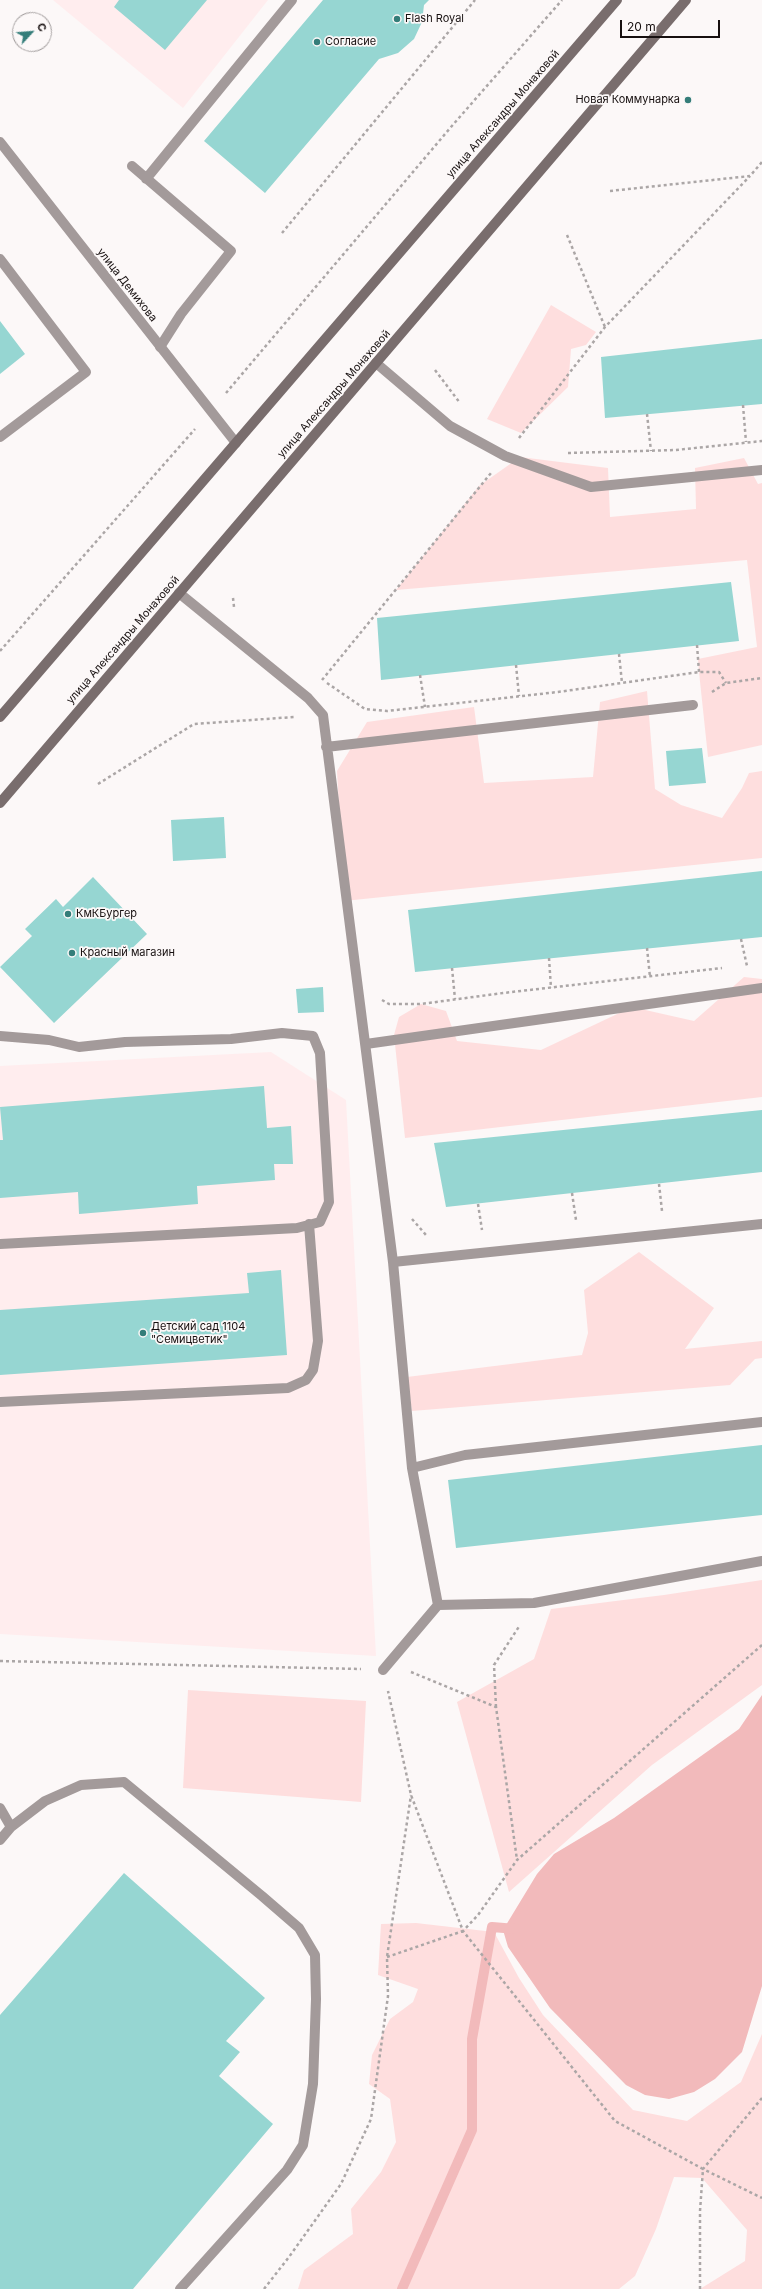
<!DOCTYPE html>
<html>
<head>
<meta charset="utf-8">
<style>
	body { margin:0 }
	#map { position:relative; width:762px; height:2289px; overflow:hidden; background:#fcf8f8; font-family:Inter,sans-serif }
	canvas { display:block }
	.north { position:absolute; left:12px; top:12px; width:40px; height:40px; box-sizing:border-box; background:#fcf8f8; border:1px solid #a09b9b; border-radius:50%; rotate:64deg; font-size:11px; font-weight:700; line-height:16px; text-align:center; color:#171010 }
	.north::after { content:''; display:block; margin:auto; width:14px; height:18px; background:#347d79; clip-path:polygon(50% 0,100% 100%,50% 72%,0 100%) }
	.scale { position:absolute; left:620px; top:20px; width:100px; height:18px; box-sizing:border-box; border:2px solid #171010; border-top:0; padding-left:5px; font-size:12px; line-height:14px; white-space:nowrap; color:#171010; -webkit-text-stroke:3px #fcf8f8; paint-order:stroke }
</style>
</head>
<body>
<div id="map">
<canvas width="762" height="2289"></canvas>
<div class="north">С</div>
<div class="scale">20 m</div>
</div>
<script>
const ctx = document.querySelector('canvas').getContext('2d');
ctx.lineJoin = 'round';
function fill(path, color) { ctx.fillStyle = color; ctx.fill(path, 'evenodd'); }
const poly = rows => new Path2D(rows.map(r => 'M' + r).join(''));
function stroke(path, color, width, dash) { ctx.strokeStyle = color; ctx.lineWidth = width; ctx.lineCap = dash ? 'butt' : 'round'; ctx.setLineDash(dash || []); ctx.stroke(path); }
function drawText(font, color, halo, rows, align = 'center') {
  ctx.font = font + ' Inter,sans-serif'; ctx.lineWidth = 3.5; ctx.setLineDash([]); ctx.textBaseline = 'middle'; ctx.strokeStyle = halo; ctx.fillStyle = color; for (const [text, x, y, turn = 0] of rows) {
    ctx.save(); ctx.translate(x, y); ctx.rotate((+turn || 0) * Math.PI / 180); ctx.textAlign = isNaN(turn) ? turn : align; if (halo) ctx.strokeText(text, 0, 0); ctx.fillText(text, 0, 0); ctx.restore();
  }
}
const built = poly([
	[53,0,268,0,183,108],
	[271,1052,346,1100,376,1656,0,1634,0,1066]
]);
const green = poly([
	[551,305,596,332,586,345,571,349,568,387,521,433,487,419],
	[520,457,608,468,610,517,696,509,695,468,744,458,758,484,762,483,762,745,708,757,699,672,698,659,757,647,747,560,396,590,479,486],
	[647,691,655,789,681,805,722,818,742,788,749,773,762,771,762,858,344,901,337,771,367,722,474,707,484,783,593,777,600,702],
	[744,977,762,979,762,1097,405,1138,394,1035,399,1017,421,1004,446,1011,457,1041,541,1050,632,1007,694,1021],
	[639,1252,714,1308,685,1349,762,1341,762,1358,755,1359,730,1385,412,1411,407,1377,582,1355,588,1333,584,1290],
	[762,1580,762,1685,652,1765,509,1892,457,1702,534,1659,551,1609,664,1595],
	[188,1690,366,1701,361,1802,183,1788],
	[416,1923,494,1932,519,1978,543,2015,633,2110,687,2121,741,2082,762,2034,762,2289,700,2289,745,2261,747,2230,702,2178,674,2177,656,2229,635,2276,619,2289,298,2289,304,2270,353,2234,351,2209,381,2172,396,2142,390,2099,369,2084,372,2055,390,2019,413,2002,418,1989,378,1975,381,1924]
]);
const water = poly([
	[762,1695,762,1986,742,2052,715,2079,694,2092,669,2099,645,2095,626,2085,550,2008,508,1947,503,1930,537,1874,554,1854,614,1818,739,1729]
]);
const stream = poly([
	[402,2289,472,2130,472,2039,492,1927,516,1929]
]);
const building = poly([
	[119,0,207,0,165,50,114,7],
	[323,0,429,0,424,5,422,22,414,39,398,53,379,59,265,193,204,141],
	[0,321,25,354,0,374],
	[762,339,762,404,605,418,601,357],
	[731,582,739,641,381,680,377,618],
	[702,748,706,783,669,786,666,751],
	[224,817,226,858,173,861,171,820],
	[762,871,762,937,415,972,408,910],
	[93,877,147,934,54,1023,0,967,32,936,25,929,56,899,63,907],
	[323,987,324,1012,298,1013,296,989],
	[264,1086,267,1128,291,1126,293,1164,274,1164,275,1180,197,1186,198,1204,79,1214,78,1192,0,1198,0,1140,3,1140,0,1107],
	[762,1110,762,1172,446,1207,434,1143],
	[281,1270,287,1355,0,1375,0,1310,249,1293,247,1273],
	[762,1445,762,1515,456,1548,448,1480],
	[124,1873,265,1998,226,2041,240,2052,219,2076,273,2124,133,2289,0,2289,0,2015]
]);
const path = poly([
	[610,191,750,176,762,162],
	[282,233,475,0],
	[567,235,605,327],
	[435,370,460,403],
	[226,393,451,127,562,0],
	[743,405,746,442],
	[647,414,651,451],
	[519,438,605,327,750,176],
	[568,453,676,450,762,441],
	[233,598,234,607],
	[697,645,699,672],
	[0,651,195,429],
	[619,654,622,683],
	[516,665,519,696],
	[420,675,425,707],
	[322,680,491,473],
	[327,683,365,709,387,711,558,692,699,672,719,672,726,683],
	[712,692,726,683,762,678],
	[98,784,194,724,294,717],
	[741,939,747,966],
	[647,948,650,977],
	[549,958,551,988],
	[452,968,455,999],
	[382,1000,389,1004,421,1004,503,993,722,968],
	[659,1184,662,1211],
	[572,1193,576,1220],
	[478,1204,482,1230],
	[412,1219,426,1235],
	[0,1661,361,1669],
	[411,1672,496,1707,517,1860],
	[496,1707,494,1665,520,1625],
	[387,1957,463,1931,411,1795,388,1691],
	[762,2098,703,2169,762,2198],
	[264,2289,289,2257,341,2184,371,2119,388,1996,387,1957,411,1795],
	[700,2289,700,2211,703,2169,615,2121,463,1931,478,1915,517,1860,762,1645]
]);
const service = poly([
	[132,166,231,251,181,314,160,347],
	[146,179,292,0],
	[0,259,86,372,0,437],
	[376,363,450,426,505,456,591,487,762,470],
	[179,593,308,698,323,715,393,1262,412,1468,438,1605,383,1670],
	[326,747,693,705],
	[0,1036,49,1040,79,1047,125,1042,231,1039,282,1033,313,1036,320,1053,329,1202,320,1222,297,1228,0,1244],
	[366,1044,762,988],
	[393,1262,762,1224],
	[0,1402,288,1388,306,1380,313,1370,318,1341,309,1224],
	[412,1468,465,1455,762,1422],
	[438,1605,534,1603,762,1561],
	[0,1808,11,1827],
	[0,1840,11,1827,45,1801,81,1785,124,1782,262,1896,299,1928,315,1955,316,1999,313,2084,303,2145,287,2170,180,2289]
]);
const minor = poly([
	[0,142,236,443]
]);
const secondary = poly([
	[0,717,617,0],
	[0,803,686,0]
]);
const markers = [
	[397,19,4,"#347d79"],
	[317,42,4,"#347d79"],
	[688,100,4,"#347d79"],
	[68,914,4,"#347d79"],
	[72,953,4,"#347d79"],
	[143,1333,4,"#347d79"]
];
const poiNames = [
	["Flash Royal",405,19],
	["Согласие",325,42],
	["Новая Коммунарка",680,100,"right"],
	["КмКБургер",76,914],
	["Красный магазин",80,953],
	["Детский сад 1104",151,1327],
	["\"Семицветик\"",151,1340]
];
const streetNames = [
	["улица Александры Монаховой",503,114,-49],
	["улица Демихова",127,285,52],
	["улица Александры Монаховой",334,394,-49],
	["улица Александры Монаховой",123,640,-49]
];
fill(built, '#ffedee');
fill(green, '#fedede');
fill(water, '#f2babb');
stroke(stream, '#f2babb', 10);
fill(building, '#96d6d2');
stroke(path, '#aba6a6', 2.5, [3, 3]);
stroke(service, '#a39a9a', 10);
stroke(minor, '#a39a9a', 10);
stroke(secondary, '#796d6d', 10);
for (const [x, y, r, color] of markers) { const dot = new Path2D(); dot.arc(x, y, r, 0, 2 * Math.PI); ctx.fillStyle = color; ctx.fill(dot); stroke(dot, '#fcf8f8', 1.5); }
drawText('11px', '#171010', '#fcf8f8', poiNames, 'left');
drawText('11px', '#171010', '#fcf8f8', streetNames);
</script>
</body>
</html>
